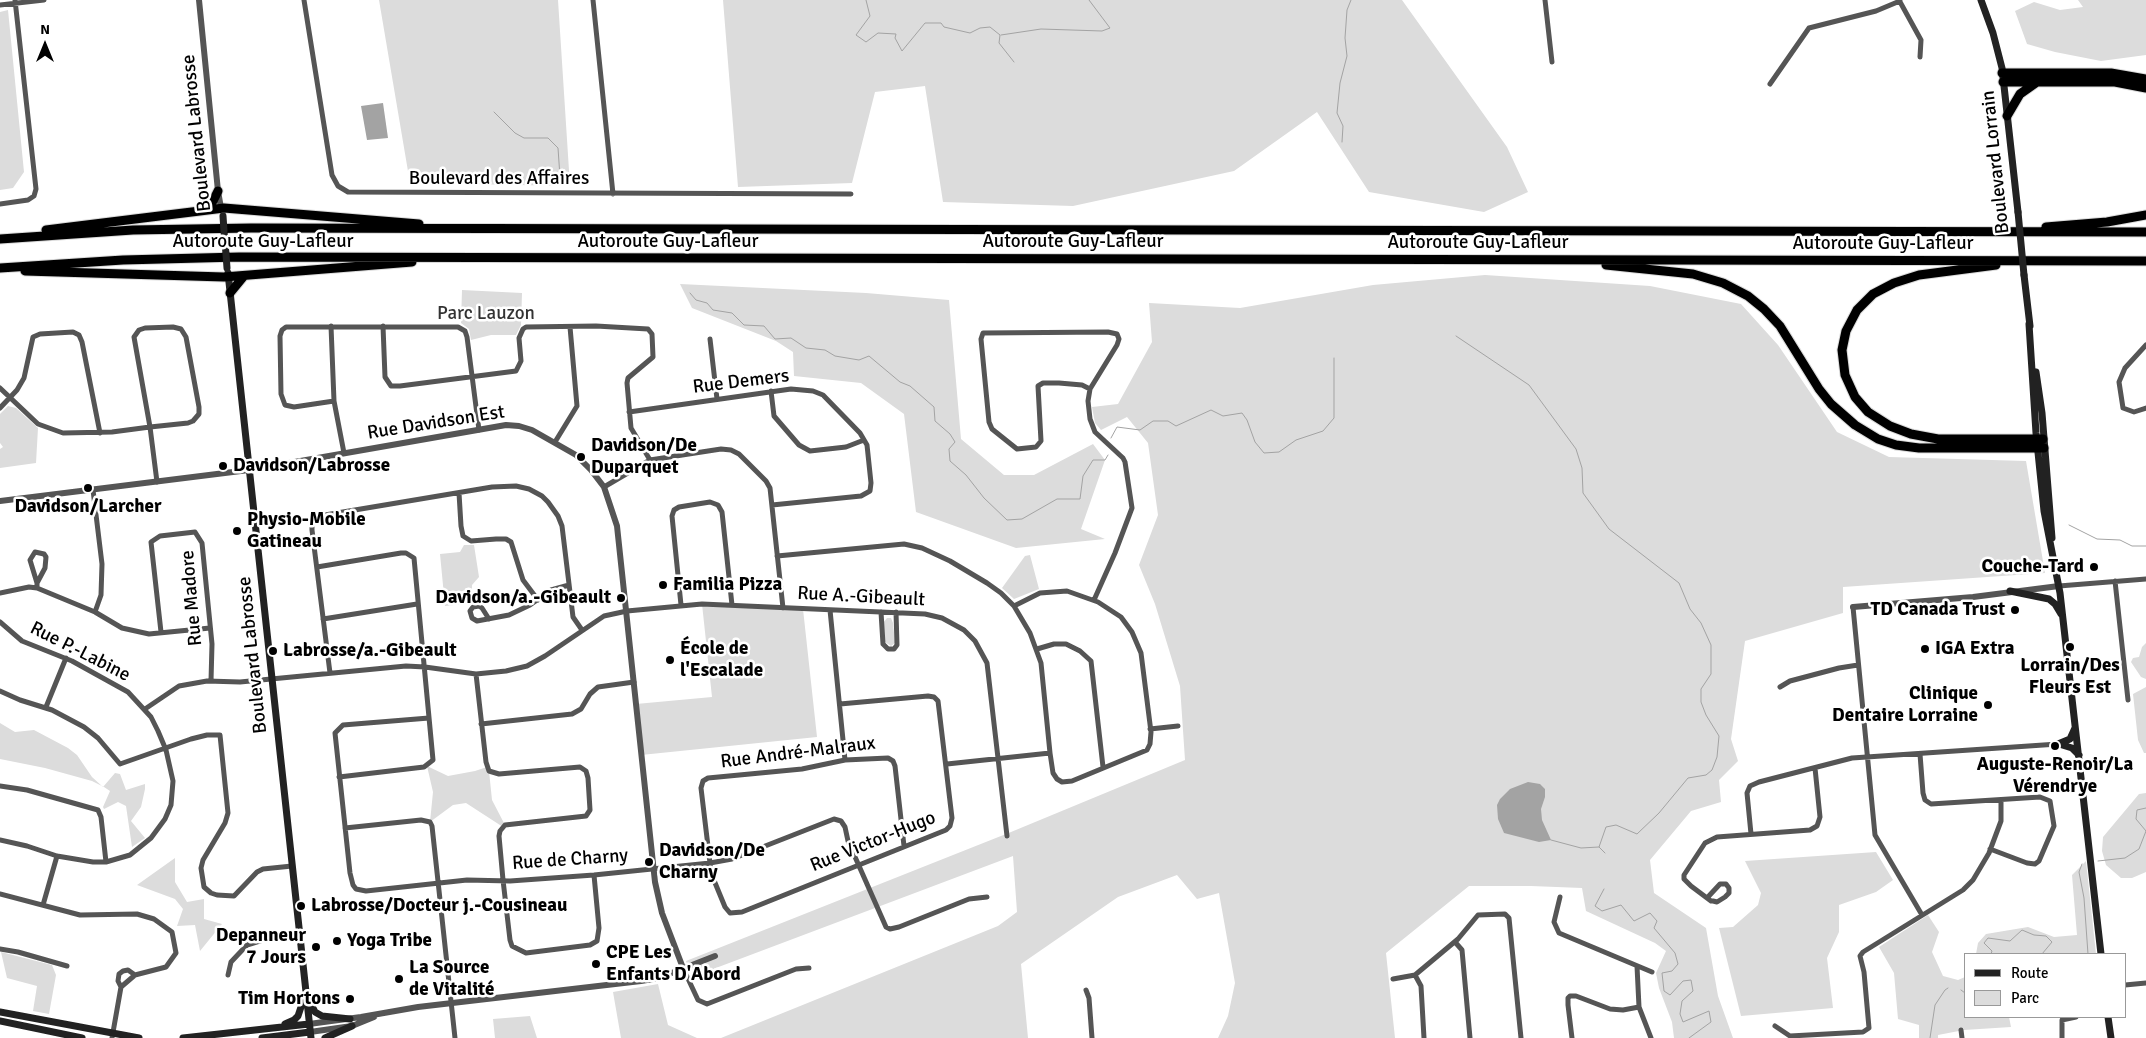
<!DOCTYPE html>
<html>
<head>
<meta charset="utf-8">
<style>
	body { margin:0 }
	#map { position:relative; width:2146px; height:1038px; overflow:hidden; background:#fff; font-family:Signika,sans-serif }
	canvas { display:block }
	.legend { position:absolute; left:1964px; top:953px; width:162px; height:65px; box-sizing:border-box; background:#fff; border:1px solid #999; margin:0; padding:6px 9px; list-style:none; font-size:15px; color:#000 }
	.legend li { display:flex; align-items:center; gap:10px; height:25px }
	.legend b { width:25px; border:1px solid #999 }
	.north { position:absolute; left:20px; top:20px; width:50px; height:50px; -webkit-text-stroke:4px #fff; paint-order:stroke; rotate:0deg; font-size:14px; font-weight:700; line-height:20px; text-align:center; color:#000 }
	.north::after { content:''; display:block; margin:auto; width:18px; height:22px; background:#000; clip-path:polygon(50% 0,100% 100%,50% 72%,0 100%) }
</style>
</head>
<body>
<div id="map">
<canvas width="2146" height="1038"></canvas>
<ul class="legend">
<li><b style="height:6px;background:#222"></b>Route</li>
<li><b style="height:14px;background:#dcdcdc"></b>Parc</li>
</ul>
<div class="north">N</div>
</div>
<script>
const ctx = document.querySelector('canvas').getContext('2d');
ctx.lineJoin = 'round';
function fill(path, color) { ctx.fillStyle = color; ctx.fill(path, 'evenodd'); }
const poly = rows => new Path2D(rows.map(r => 'M' + r).join(''));
function stroke(path, color, width, dash) { ctx.strokeStyle = color; ctx.lineWidth = width; ctx.lineCap = dash ? 'butt' : 'round'; ctx.setLineDash(dash || []); ctx.stroke(path); }
function drawText(font, color, halo, rows, align = 'center') {
  ctx.font = font + ' Signika,sans-serif'; ctx.lineWidth = 5; ctx.setLineDash([]); ctx.textBaseline = 'middle'; ctx.strokeStyle = halo; ctx.fillStyle = color; for (const [text, x, y, turn = 0] of rows) {
    ctx.save(); ctx.translate(x, y); ctx.rotate((+turn || 0) * Math.PI / 180); ctx.textAlign = isNaN(turn) ? turn : align; if (halo) ctx.strokeText(text, 0, 0); ctx.fillText(text, 0, 0); ctx.restore();
  }
}
const green = poly([
	[379,0,558,0,570,186,410,183],
	[723,0,1402,0,1507,147,1528,192,1484,212,1369,192,1317,112,1234,171,1073,206,943,202,925,86,875,92,852,183,738,187],
	[2078,0,2146,0,2146,55,2101,61,2055,52,2027,44,2015,11,2034,2,2060,10,2083,7],
	[8,10,24,172,13,188,0,190,0,12],
	[1485,275,1650,286,1741,304,1778,345,1837,432,1889,457,2026,461,2045,573,1843,587,1843,613,1745,641,1731,739,1738,761,1719,780,1721,802,1691,811,1650,860,1654,893,1706,928,1718,996,1733,1038,1674,1038,1672,1022,1659,988,1656,973,1666,951,1655,943,1586,911,1582,888,1531,886,1469,886,1386,953,1395,1038,1218,1038,1228,1016,1235,983,1219,893,1197,899,1177,875,1118,897,1021,964,1028,1038,721,1038,998,926,1017,912,1013,856,692,977,686,961,1011,832,1185,760,1180,686,1155,604,1139,565,1158,515,1148,443,1127,417,1101,430,1095,423,1092,407,1118,404,1152,342,1149,303,1240,308,1373,285],
	[680,284,866,293,949,300,961,439,1004,475,1034,475,1093,444,1105,460,1081,529,1105,539,1016,548,916,512,904,414,861,383,794,376,793,352,776,341,692,308],
	[462,290,522,293,521,325,516,335,491,335,471,340,469,329,461,323],
	[8,406,16,408,38,428,36,463,0,468,0,449,3,447,0,443,0,414],
	[464,545,474,545,479,577,472,585,472,603,445,606,440,554,460,552],
	[1030,555,1039,589,1014,599,1002,588,1025,556],
	[702,604,803,609,817,737,641,755,636,704,712,697],
	[887,618,891,618,893,623,895,643,891,646,885,642,883,623],
	[2146,643,2146,679,2141,677,2131,662,2133,658,2139,657,2142,647],
	[2146,687,2146,753,2144,753,2138,740,2133,694],
	[0,723,15,732,34,730,68,748,77,755,92,777,103,787,115,773,120,774,126,790,145,784,145,789,141,807,131,821,145,838,132,847,126,806,118,802,104,809,103,807,110,791,104,787,92,781,45,768,0,759],
	[427,766,448,776,475,771,487,767,489,771,492,800,505,825,503,827,466,803,453,805,430,822,433,792],
	[2146,793,2146,872,2132,878,2121,878,2106,865,2102,851,2103,837,2139,794],
	[1876,852,1893,880,1876,892,1839,905,1839,932,1827,958,1833,1008,1741,1016,1719,928,1733,927,1758,905,1761,893,1745,861],
	[175,858,175,882,187,902,204,899,204,919,222,924,200,951,195,925,177,926,183,909,175,899,137,885],
	[2086,861,2096,954,1976,954,1978,943,1986,934,2028,927,2054,937,2077,935,2072,875],
	[1928,915,1939,932,1932,952,1943,976,1958,980,1965,977,1965,1017,2009,1017,2011,1027,1964,1030,1938,1035,1938,1038,1919,1038,1919,1025,1898,1019,1894,973,1879,947],
	[1,952,52,965,56,975,49,1014,33,1011,37,986,7,978],
	[658,984,668,1025,697,1038,621,1038,613,992],
	[530,1016,537,1038,495,1038,493,1019]
]);
const water = poly([
	[383,103,388,138,367,140,361,106],
	[1528,782,1540,784,1545,789,1545,797,1541,809,1542,820,1551,840,1539,842,1504,833,1498,819,1497,805,1500,799,1510,789]
]);
const stream = poly([
	[866,0,870,16,856,35,866,42,878,33,896,34,895,38,902,51,925,23,941,23,944,27,970,33,980,28,990,27,1000,35,999,43,1014,62],
	[1001,35,1041,29,1102,31,1110,28,1089,0],
	[494,112,515,133,524,138,548,138,558,148,560,177,564,183,568,183],
	[1342,142,1343,126,1337,113,1340,83,1347,56,1345,38,1347,10,1351,0],
	[690,293,696,300,707,303,713,310,732,313,744,325,764,326,775,339,791,338,806,348,825,350,835,356,859,360,869,356,900,382,910,386,934,407,935,421,950,434,955,442,949,449,950,461,966,475,984,498,1007,520,1022,519,1057,499,1080,499,1083,476,1093,460,1105,460,1108,455],
	[1456,336,1529,385,1576,449,1582,468,1583,493,1609,529,1679,583,1690,609,1701,623,1711,645,1711,674,1701,689,1701,702,1706,715,1719,736,1717,757,1712,770,1706,775,1688,778,1659,813,1637,834,1616,825,1606,827,1599,847,1605,853],
	[1111,438,1117,427,1140,430,1153,421,1168,421,1176,426,1211,410,1223,416,1242,413,1247,420,1255,442,1264,453,1279,452,1296,440,1323,431,1334,418,1334,358],
	[2069,525,2097,539,2120,540,2132,546,2146,546],
	[1551,840,1581,848,1599,847],
	[2098,861,2125,858,2139,849,2146,831,2136,819,2137,810,2146,808],
	[2082,864,2079,872,2084,898,2088,954],
	[1604,889,1595,906,1602,911,1621,905,1634,921,1650,913,1657,921,1654,928,1675,953,1678,964,1672,971,1662,973,1664,991,1670,995,1683,981,1691,980,1693,991,1682,1001,1680,1014,1683,1022,1709,1011,1711,1022,1689,1038],
	[1991,954,1992,951,1984,943,1988,938,2010,941,2022,930,2034,935,2046,936,2052,942,2042,954],
	[1961,990,1965,993],
	[1930,1038,1935,1005,1945,990,1948,988]
]);
const minor = poly([
	[304,0,332,175,338,186,348,192,851,194],
	[593,0,613,194],
	[1545,0,1552,62],
	[1899,0,1921,40,1920,57],
	[0,5,44,0],
	[1770,84,1809,28,1876,11,1900,1],
	[0,204,28,200,34,196,36,189,15,0],
	[331,326,334,401,344,453],
	[383,326,385,377,391,386,400,386,516,371,521,361,519,338,523,329,526,327,596,326,648,329,652,334,653,357,628,378,627,383,631,428,650,460],
	[710,339,717,399],
	[2146,345,2125,368,2119,382,2123,408,2134,412,2146,408],
	[0,388,38,424,63,433,112,432,150,427,188,423,193,421,199,414,199,407,186,337,181,329,173,327,145,328,139,330,134,337,150,427,157,482],
	[1090,389,1082,385,1059,383,1043,383,1038,386,1041,441,1036,447,1017,449,992,429,989,422,981,339,983,333,1108,332,1117,334,1119,339,1117,345,1090,389,1088,401,1090,419,1095,432,1123,458,1125,462,1132,508,1115,553,1094,600],
	[771,391,774,416,799,445,810,451,846,447,864,440],
	[334,401,294,407,285,405,281,394,280,336,282,330,286,327,458,327,465,331,467,337,479,430],
	[0,408,17,390,24,378,33,337,40,334,73,332,79,335,82,342,100,433],
	[629,412,791,389,813,391,823,395,860,433,867,445,871,483,870,491,861,496,772,505],
	[555,442,577,406,570,327],
	[604,487,650,460,721,449,731,450,739,454,766,481,770,488,783,608],
	[93,490,102,564,101,595,95,612],
	[459,493,461,526,463,536,471,541,496,539,506,539,511,542,523,580,538,600],
	[777,556,904,544,922,548,950,561,987,583,1001,593,1014,606,1030,633,1041,663,1050,753,1053,773,1057,779,1062,782,1072,781,1147,750,1150,744,1151,732,1141,653,1132,632,1121,617,1098,602,1067,591,1040,593,1014,606],
	[317,567,401,553,406,553,414,558,433,760,424,767,339,777],
	[2115,581,2128,700],
	[2059,586,2146,579],
	[37,588,37,583,45,568,46,557,44,554,35,552,30,560,37,583],
	[0,593,29,587,37,588,95,612,122,628,149,634,210,628],
	[681,605,672,516,674,510,679,507,710,502,718,505,722,512,732,605],
	[1853,607,1875,835,1922,915],
	[830,610,845,760],
	[881,612,883,644,888,649,894,649,897,645,896,612],
	[323,619,417,604],
	[489,619,482,608,479,606,473,607,470,611,472,618,477,621,509,615,530,605,551,590,569,585],
	[0,622,22,641,72,661,128,692,151,717,158,731,166,750,173,781,171,805,165,819,151,838,130,855,106,862,93,862,57,856,27,846,0,840],
	[161,632,151,542,160,536,195,532,202,543,212,644,211,681],
	[1037,649,1054,644,1066,644,1080,651,1091,661,1103,767],
	[330,673,312,530,312,520,319,516,492,487,516,486,529,489,542,496,548,502,558,516,562,526,573,617,582,630],
	[476,674,486,762,489,771,499,774,580,767,586,771,588,778,590,810,586,816,505,825,500,831,499,836,503,880,510,940,512,946,526,953,590,945,597,941,599,928,594,875],
	[1780,687,1790,681,1839,668,1858,665],
	[0,691,20,700,52,710,84,727,98,738,120,764,191,739,207,735,220,735,228,813,225,823,203,860,201,868,204,887,211,893,217,895,234,896,257,872,263,869,292,866],
	[840,704,928,696,934,697,938,701,952,818,950,826,946,830,742,912,730,913,725,907,711,873,710,863,701,788,703,781,708,778,802,769,845,760,888,758,893,761,895,766,904,846],
	[46,707,66,658],
	[145,709,179,686,207,681,240,682,406,666,425,667,476,674,506,671,527,666,545,656,604,616,627,611,702,604,925,614,942,618,964,630,975,641,987,663,1007,836],
	[429,718,343,725,335,733,350,873,353,885,356,889,366,891,467,880,510,881,594,875,710,863,732,859,834,819,841,821,845,827,848,841,886,927,890,929,899,927,969,899,987,897],
	[481,724,572,714,581,709,590,694,598,687,634,682],
	[1150,729,1178,726],
	[1920,754,1923,793,1925,800,1931,804,2040,797,2050,801,2054,826,2039,861,2035,864,2027,863,1990,849],
	[947,764,1050,753],
	[0,786,27,790,98,810,101,817,106,862],
	[345,828,421,820,430,822,432,826,455,1038],
	[1751,834,1747,793,1750,786,1759,782,1852,758,2058,744],
	[0,894,80,915,137,914,154,919,172,932,176,953,166,967,135,975,121,987,112,1038],
	[1560,897,1554,922,1559,933,1652,972],
	[1707,898,1720,884,1726,884,1729,888,1729,893,1725,897,1717,902,1713,901,1711,901,1691,886,1684,879,1684,875,1705,843,1717,837,1810,830,1817,826,1820,817,1815,768],
	[43,905,57,856],
	[1455,942,1462,950,1470,1038],
	[0,949,18,952,67,966],
	[1637,966,1639,1007,1651,1038],
	[683,968,698,1000,707,1004,796,969,809,968],
	[228,975,231,962,247,945,263,940,300,936],
	[1415,975,1421,986,1424,1038],
	[1393,979,1415,975,1458,939,1478,915,1505,914,1509,918,1521,1038],
	[2125,985,2146,983],
	[121,987,118,981,119,974,123,971,128,970,135,975],
	[1086,990,1089,998,1092,1038],
	[1775,1026,1790,1036,1863,1032,1869,1028,1864,972,1860,956,1863,952,1963,890,1973,880,1989,853,2001,821,2001,800],
	[1961,1030,1962,1038],
	[1572,1038,1568,1005,1568,998,1570,996,1576,996,1610,1009,1623,1010,1639,1007],
	[2062,1038,2062,1020,2076,1017]
]);
const tertiary = poly([
	[199,0,218,191,221,208],
	[0,501,249,470,506,425,519,426,532,430,576,455,591,470,604,487,617,526,655,882,662,913,683,968],
	[1853,607,1973,597,2059,586],
	[309,1024,361,1017,418,1007,641,981,659,978,715,956],
	[310,1032,352,1026,374,1017]
]);
const secondary = poly([
	[1981,0,1993,33,2002,68,2018,212],
	[224,231,226,254],
	[228,273,311,1038],
	[2024,275,2030,326],
	[2029,324,2036,433,2044,511,2060,593,2101,954],
	[2036,372,2042,413,2052,538],
	[2010,591,2049,599,2055,604,2061,614],
	[2058,744,2070,739,2075,728],
	[2059,744,2072,748,2079,755],
	[309,1000,315,1012,322,1016,350,1019],
	[0,1012,139,1038],
	[2108,1017,2111,1038],
	[0,1021,82,1038],
	[285,1024,294,1020,298,1016,304,998],
	[183,1038,309,1024],
	[262,1038,310,1032],
	[325,1038,352,1026]
]);
const motorway = poly([
	[2002,73,2111,73,2146,79],
	[2003,82,2115,82,2146,88],
	[2007,116,2020,94,2037,82],
	[205,209,212,203,218,191],
	[2046,227,2107,222,2146,215],
	[46,230,224,208,419,224],
	[0,239,133,230,251,228,2146,232],
	[1606,265,1693,274,1723,283,1748,296,1764,309,1780,326,1819,389,1831,404,1855,425,1878,439,1896,445,1919,448,2044,448],
	[1996,265,1919,275,1894,283,1873,294,1857,310,1846,331,1842,350,1845,375,1855,397,1868,412,1890,426,1911,434,1938,439,2043,439],
	[0,268,123,260,239,257,2146,261],
	[25,271,224,277,412,262],
	[230,293,244,276]
]);
const secondaryBridge = poly([
	[2018,212,2024,275],
	[223,216,224,231],
	[226,254,227,268]
]);
const markers = [
	[581,457,5,"#000"],
	[223,466,5,"#000"],
	[88,488,5,"#000"],
	[237,531,5,"#000"],
	[2094,567,5,"#000"],
	[663,585,5,"#000"],
	[621,598,5,"#000"],
	[2015,610,5,"#000"],
	[2070,647,5,"#000"],
	[1925,649,5,"#000"],
	[273,651,5,"#000"],
	[670,660,5,"#000"],
	[1988,705,5,"#000"],
	[2055,746,5,"#000"],
	[649,862,5,"#000"],
	[301,906,5,"#000"],
	[337,941,5,"#000"],
	[316,947,5,"#000"],
	[596,964,5,"#000"],
	[399,979,5,"#000"],
	[350,999,5,"#000"]
];
const streetNames = [
	["Boulevard Labrosse",197,133,-96],
	["Boulevard Lorrain",1996,162,-96],
	["Boulevard des Affaires",499,179],
	["Autoroute Guy-Lafleur",263,242],
	["Autoroute Guy-Lafleur",668,242],
	["Autoroute Guy-Lafleur",1073,242],
	["Autoroute Guy-Lafleur",1478,243],
	["Autoroute Guy-Lafleur",1883,244],
	["Rue Demers",741,382,-7],
	["Rue Davidson Est",436,423,-9],
	["Rue A.-Gibeault",861,597,3],
	["Rue Madore",192,598,-95],
	["Rue P.-Labine",80,652,27],
	["Boulevard Labrosse",253,655,-96],
	["Rue André-Malraux",798,753,-7],
	["Rue Victor-Hugo",873,842,-22],
	["Rue de Charny",570,860,-4]
];
const parkNames = [
	["Parc Lauzon",486,314]
];
const poiNames = [
	["Davidson/De",591,446],
	["Duparquet",591,468],
	["Davidson/Labrosse",233,466],
	["Davidson/Larcher",88,507,"center"],
	["Physio-Mobile",247,520],
	["Gatineau",247,542],
	["Couche-Tard",2084,567,"right"],
	["Familia Pizza",673,585],
	["Davidson/a.-Gibeault",611,598,"right"],
	["TD Canada Trust",2005,610,"right"],
	["École de",680,649],
	["l'Escalade",680,671],
	["IGA Extra",1935,649],
	["Labrosse/a.-Gibeault",283,651],
	["Lorrain/Des",2070,666,"center"],
	["Fleurs Est",2070,688,"center"],
	["Clinique",1978,694,"right"],
	["Dentaire Lorraine",1978,716,"right"],
	["Auguste-Renoir/La",2055,765,"center"],
	["Vérendrye",2055,787,"center"],
	["Davidson/De",659,851],
	["Charny",659,873],
	["Labrosse/Docteur j.-Cousineau",311,906],
	["Depanneur",306,936,"right"],
	["7 Jours",306,958,"right"],
	["Yoga Tribe",347,941],
	["CPE Les",606,953],
	["Enfants D'Abord",606,975],
	["La Source",409,968],
	["de Vitalité",409,990],
	["Tim Hortons",340,999,"right"]
];
fill(green, '#dcdcdc');
fill(water, '#a3a3a3');
stroke(stream, '#a3a3a3', 1);
stroke(motorway, '#dbdbdb', 11);
stroke(minor, '#555', 5);
stroke(tertiary, '#555', 6);
stroke(secondary, '#222', 7);
stroke(motorway, '#000', 9);
stroke(secondaryBridge, '#222', 7);
for (const [x, y, r, color] of markers) { const dot = new Path2D(); dot.arc(x, y, r, 0, 2 * Math.PI); ctx.fillStyle = color; ctx.fill(dot); stroke(dot, '#fff', 2); }
drawText('19px', '#000', '#fff', streetNames);
drawText('19px', '#333', '#fff', parkNames);
drawText('bold 19px', '#000', '#fff', poiNames, 'left');
</script>
</body>
</html>
